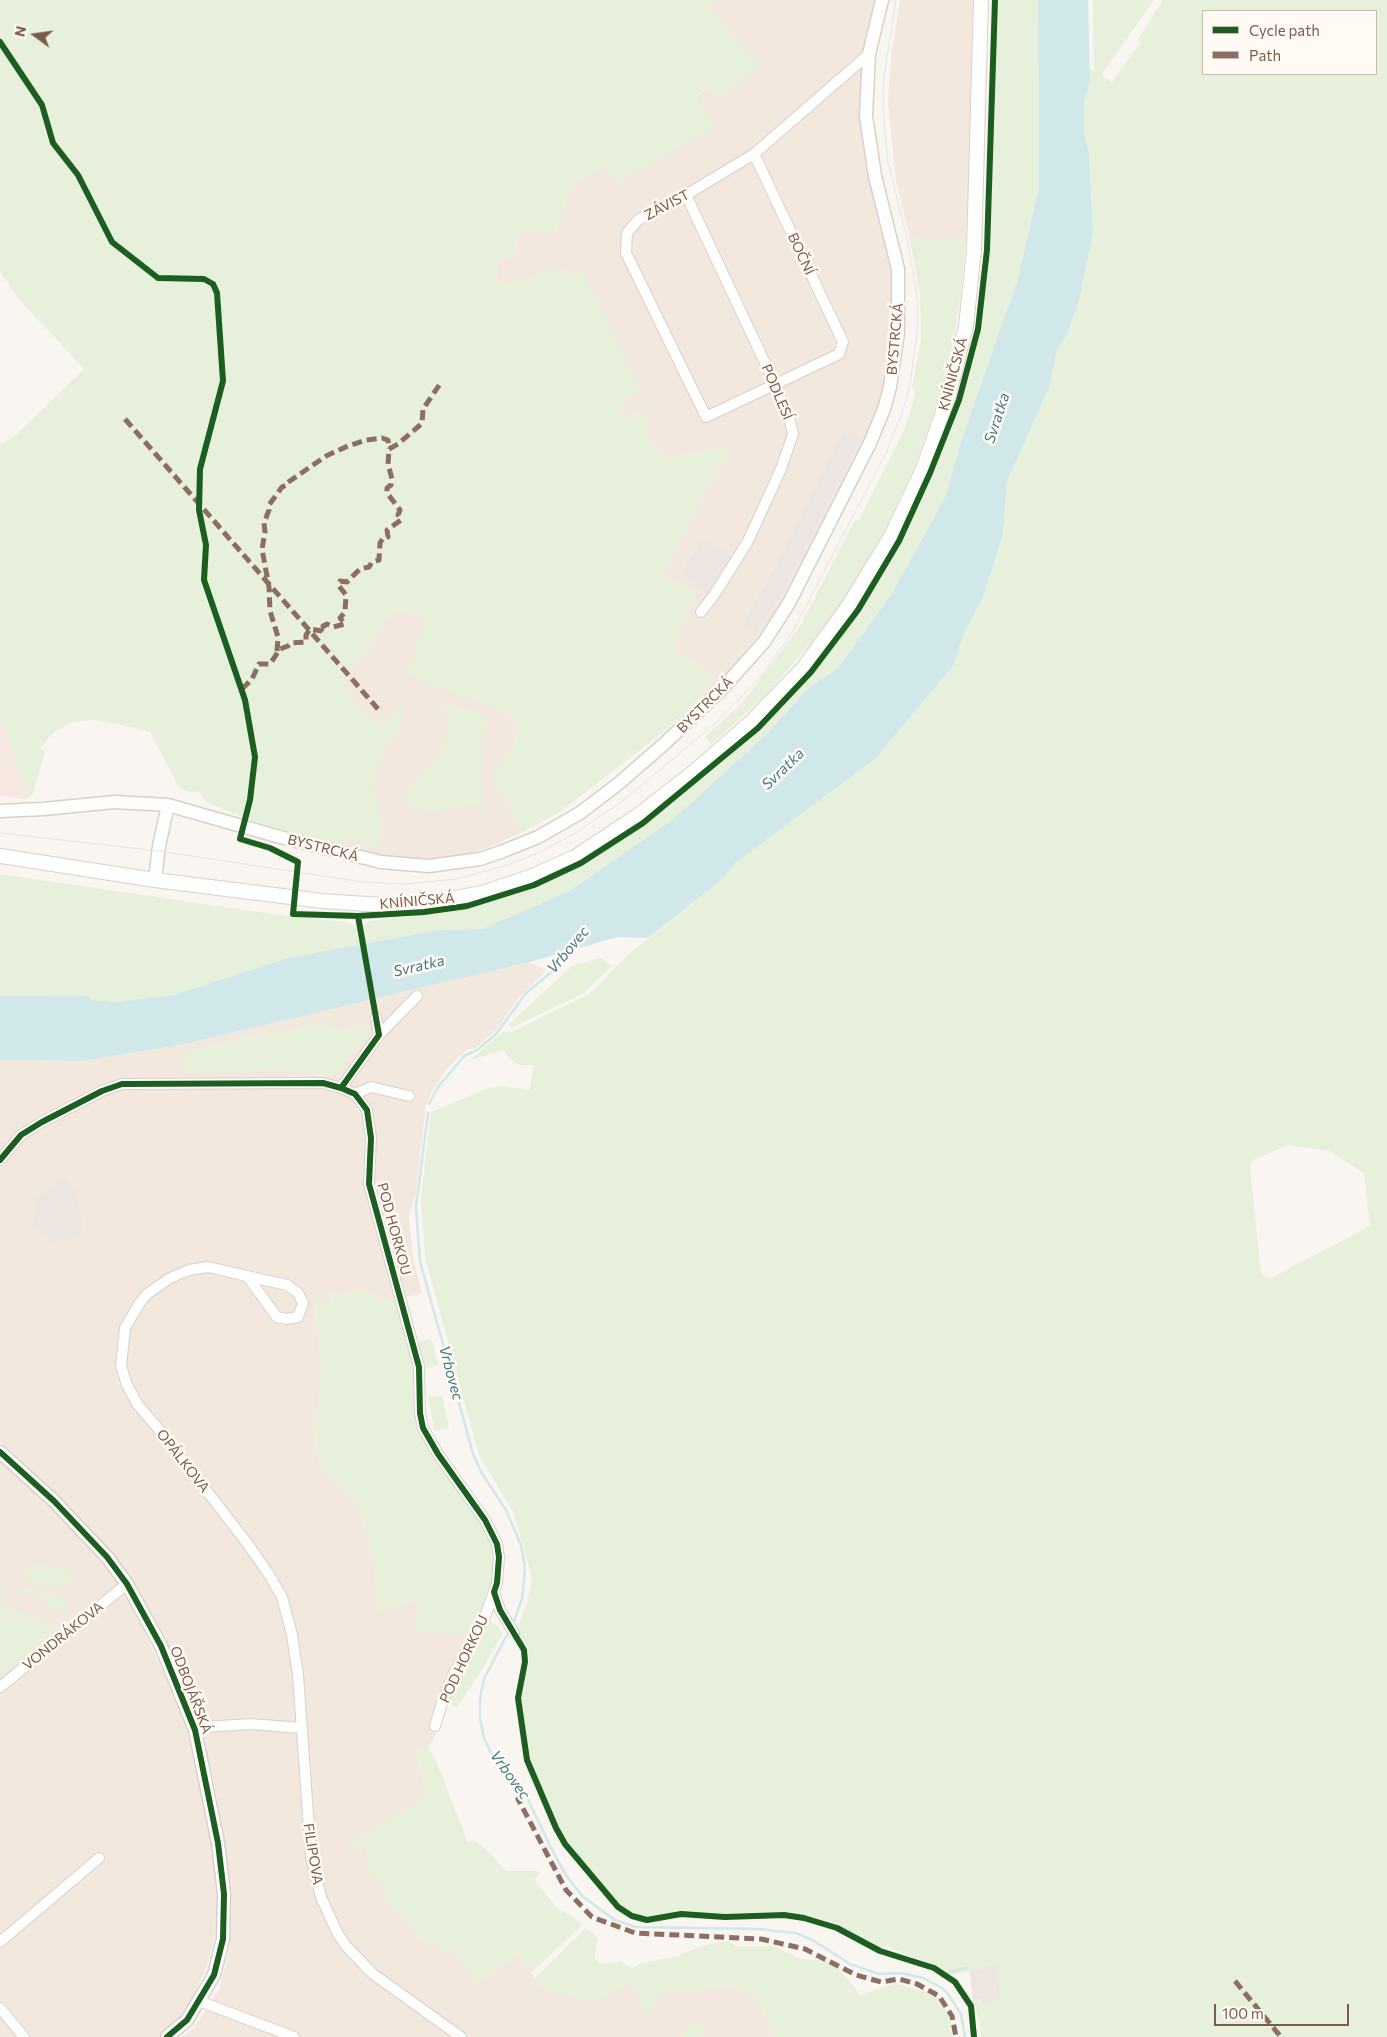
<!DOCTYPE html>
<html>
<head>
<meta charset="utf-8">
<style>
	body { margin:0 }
	#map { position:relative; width:1387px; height:2037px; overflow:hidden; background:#f9f5f0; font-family:Commissioner,sans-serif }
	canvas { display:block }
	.legend { position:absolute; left:1202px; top:10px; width:175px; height:65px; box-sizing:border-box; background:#fffaf3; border:1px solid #cabbb1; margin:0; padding:6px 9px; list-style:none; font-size:15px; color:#7a5c4d }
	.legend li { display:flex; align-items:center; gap:10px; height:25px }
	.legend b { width:25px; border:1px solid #cabbb1 }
	.north { position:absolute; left:10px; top:10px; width:50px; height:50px; -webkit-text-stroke:4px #fffaf3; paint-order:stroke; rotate:284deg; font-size:14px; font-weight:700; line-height:20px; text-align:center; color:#7a5c4d }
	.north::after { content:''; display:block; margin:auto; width:18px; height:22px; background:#7a5c4d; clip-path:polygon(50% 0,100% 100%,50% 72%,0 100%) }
	.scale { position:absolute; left:1214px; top:2004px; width:135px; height:22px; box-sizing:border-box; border:2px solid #7a5c4d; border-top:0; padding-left:6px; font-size:15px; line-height:18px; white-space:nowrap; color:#7a5c4d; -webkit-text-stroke:4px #fffaf3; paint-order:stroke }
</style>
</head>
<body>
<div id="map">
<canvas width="1387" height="2037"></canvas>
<ul class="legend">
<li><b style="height:6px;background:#1b5e20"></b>Cycle path</li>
<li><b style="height:6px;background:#8d6e63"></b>Path</li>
</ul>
<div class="north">N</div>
<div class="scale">100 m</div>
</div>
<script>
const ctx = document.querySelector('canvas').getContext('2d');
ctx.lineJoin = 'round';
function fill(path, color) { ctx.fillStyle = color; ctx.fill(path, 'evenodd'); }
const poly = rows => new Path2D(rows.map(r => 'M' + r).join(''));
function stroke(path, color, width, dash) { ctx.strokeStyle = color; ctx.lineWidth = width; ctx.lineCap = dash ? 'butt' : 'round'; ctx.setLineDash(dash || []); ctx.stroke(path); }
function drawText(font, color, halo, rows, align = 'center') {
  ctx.font = font + ' Commissioner,sans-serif'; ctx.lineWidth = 5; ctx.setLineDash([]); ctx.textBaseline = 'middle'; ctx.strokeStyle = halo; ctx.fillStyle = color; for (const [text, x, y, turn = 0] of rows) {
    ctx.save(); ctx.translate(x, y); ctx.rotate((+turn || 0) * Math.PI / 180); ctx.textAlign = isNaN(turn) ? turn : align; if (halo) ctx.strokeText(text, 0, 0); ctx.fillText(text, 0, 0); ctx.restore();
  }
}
const residential = poly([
	[718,0,876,0,865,71,895,278,894,336,885,384,872,426,829,516,777,611,740,659,703,700,701,698,713,678,673,647,695,592,661,575,730,447,662,458,656,444,651,445,645,429,649,428,642,411,625,420,618,408,572,275,496,285,498,258,515,256,516,230,556,231,567,195,574,183,604,165,617,183,707,86,719,100,706,3],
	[843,431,860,439,786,587,742,624,775,567],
	[900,0,974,0,967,224,960,300,920,294,910,238,896,181,888,102,892,47],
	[397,611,427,614,512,702,509,714,518,724,513,747,491,781,511,808,521,833,487,848,469,853,433,858,402,859,380,855,379,857,353,850,339,831,361,713,345,684,353,661,369,646,385,619],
	[529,962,547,970,519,997,496,1030,475,1048,468,1049,447,1068,433,1090,426,1105,416,1193,409,1216,413,1258,422,1293,405,1297,425,1427,462,1483,498,1530,502,1556,502,1580,443,1713,433,1741,428,1746,415,1750,427,1796,365,1846,368,1855,384,1885,386,1897,425,1943,433,1941,452,1948,478,1982,519,1954,541,1988,633,1982,660,1992,669,1990,731,1987,755,1993,774,2037,181,2037,194,2028,220,1988,230,1945,232,1894,215,1786,198,1719,174,1657,132,1579,84,1521,0,1442,0,1060,83,1061,181,1045],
	[332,1022,328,1029,336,1032,359,1026,322,1076,306,1072,254,1070,216,1071,198,1049,253,1036,274,1034,303,1028,304,1026],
	[363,1289,378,1299,407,1341,414,1372,417,1398,414,1400,419,1430,423,1442,441,1466,418,1612,415,1600,377,1612,375,1566,359,1506,320,1467,315,1439,322,1366,314,1303,332,1303,329,1294,340,1295],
	[0,1460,49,1503,109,1568,142,1627,178,1704,187,1731,212,1842,218,1912,215,1936,206,1969,191,2000,179,2017,157,2037,0,2037]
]);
const commercial = poly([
	[0,718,28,797,24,799,0,796]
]);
const industrial = poly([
	[843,431,861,438,786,587,755,633,742,624,775,567],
	[703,539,733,557,708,595,681,572],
	[64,1176,76,1192,82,1225,77,1237,55,1243,32,1228,36,1199],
	[997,1963,1001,2000,985,2007,979,1999,973,2000,970,1971]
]);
const green = poly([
	[0,0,718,0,706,3,759,65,719,100,707,86,696,96,714,127,616,183,604,165,574,183,567,195,556,231,516,231,515,256,498,258,496,285,565,268,572,275,582,270,640,390,618,408,625,420,642,411,649,428,645,429,651,445,656,443,662,458,730,447,661,575,695,592,673,647,713,678,701,698,662,733,560,812,521,833,511,808,490,781,513,747,518,724,509,713,408,675,426,614,397,611,385,619,369,646,353,661,345,683,361,713,383,724,404,704,395,742,387,740,370,794,378,796,379,815,383,824,380,829,382,833,379,843,380,851,340,832,353,850,253,821,206,802,200,792,186,791,178,786,150,732,109,722,91,720,74,722,54,732,40,748,45,752,33,794,28,797,0,718,0,445,17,434,84,369,17,297,0,271],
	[998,0,1038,0,1039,188,1029,238,1018,279,961,441,946,496,891,595,838,668,807,689,769,732,672,820,569,891,483,929,438,930,288,958,173,995,117,1002,93,1000,85,995,0,996,0,874,286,916,347,922,359,928,364,926,369,921,449,911,478,905,536,887,583,864,645,824,723,762,763,726,813,673,856,616,900,543,933,474,961,399,980,329,990,249],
	[1093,0,1154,0,1101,75,1112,82,1141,42,1138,39,1163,0,1387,0,1387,2037,981,2037,980,2023,972,2000,978,1999,985,2007,994,2000,1001,2000,996,1964,976,1970,949,1975,935,1966,886,1946,881,1950,839,1926,811,1916,783,1912,708,1914,680,1912,645,1917,620,1907,558,1829,530,1758,520,1698,529,1662,528,1650,516,1632,528,1601,532,1578,514,1513,479,1455,425,1257,421,1199,431,1112,486,1089,502,1086,530,1090,533,1065,520,1065,509,1058,504,1050,470,1060,502,1033,514,1031,589,994,628,955,723,879,735,863,875,759,954,665,963,635,984,595,1003,534,1007,481,1049,388,1057,350,1066,336,1078,305,1093,233,1089,152,1084,133,1084,104,1090,81,1089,68,1094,71],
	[1203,11,1376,11,1376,74,1203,74],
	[1288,1145,1329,1151,1364,1173,1370,1226,1269,1279,1261,1273,1250,1168,1251,1161],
	[913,237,966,240,960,300,950,360,940,395,916,463,881,538,839,607,809,645,764,697,711,744,705,737,743,702,800,626,855,520,859,520,904,431,916,392,912,387,921,338,920,294,910,238],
	[441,704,478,710,477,714,485,718,481,776,485,819,482,820,478,804,428,812,414,809,408,803,408,790,436,761,446,739,451,712,441,710],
	[600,958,612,966,584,993,511,1028,508,1025,572,966],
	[333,1022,328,1029,336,1032,359,1026,365,1026,370,1033,334,1077,306,1072,254,1070,216,1072,190,1071,183,1066,182,1058,183,1056,198,1049,253,1036,274,1034,303,1028,304,1026],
	[363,1289,377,1294,379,1299,395,1299,407,1341,414,1372,417,1398,414,1400,419,1430,424,1442,468,1501,489,1535,493,1558,492,1582,483,1608,469,1635,415,1631,418,1612,415,1600,377,1613,375,1566,359,1506,320,1467,315,1438,322,1366,314,1303,332,1303,329,1294,340,1295],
	[431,1338,438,1365,424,1368,418,1342],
	[442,1395,449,1428,435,1431,428,1398],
	[40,1563,60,1569,69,1574,72,1581,72,1586,64,1584,60,1588,25,1579,29,1564,39,1566],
	[7,1585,5,1589,7,1590,6,1593,3,1592,2,1600,4,1601,3,1608,43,1618,42,1622,56,1626,59,1626,70,1615,71,1620,56,1631,2,1613,0,1611,0,1597,2,1588],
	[19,1585,55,1595,65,1600,67,1606,62,1612,59,1612,60,1608,51,1606,49,1610,43,1608,46,1597,18,1589],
	[0,1614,55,1633,0,1678],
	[487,1619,499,1627,498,1629,503,1633,478,1676,457,1707,445,1704,451,1688],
	[428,1746,435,1758,468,1843,474,1840,491,1854,506,1871,536,1871,541,1873,534,1879,558,1909,571,1915,582,1925,531,1973,519,1954,478,1982,452,1948,442,1953,433,1941,426,1944,386,1897,383,1885,381,1881,377,1882,364,1864,368,1855,365,1846,353,1852,349,1844,427,1796,415,1750],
	[586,1928,598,1938,594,1958,599,1963,603,1964,621,1962,633,1968,642,1963,678,1956,702,1946,728,1941,735,1946,773,1946,800,1959,829,1961,836,1965,861,1995,895,1983,935,1995,949,2016,953,2037,774,2037,755,1993,731,1987,669,1990,660,1992,648,2021,633,1982,595,2002,541,1988,535,1978],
	[686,2022,706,2026,703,2037,683,2037]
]);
const water = poly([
	[1038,0,1088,0,1090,81,1084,104,1084,133,1089,152,1093,233,1078,305,1066,336,1057,350,1049,388,1007,481,1003,534,984,595,963,635,954,665,875,759,735,863,723,879,648,938,618,937,529,962,181,1045,83,1061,0,1060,0,996,85,995,93,1000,117,1002,173,995,288,958,438,930,483,929,569,891,672,820,769,732,807,689,838,668,891,595,946,496,961,441,1018,279,1039,188]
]);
const stream = poly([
	[429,1104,438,1087,464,1056,477,1050,496,1034,526,993,554,970,569,950],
	[428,1113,416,1207,420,1261,473,1454,481,1472,506,1510,521,1545,525,1567,522,1599,513,1624],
	[509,1631,484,1679,480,1699,480,1719,484,1738,491,1753,524,1791,551,1848,566,1875,582,1896,615,1920,636,1927,758,1929,796,1933,814,1941,850,1964,879,1974,902,1973,923,1978,942,1988,948,1994,961,2014,965,2037],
	[951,1972,967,1968]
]);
const minor = poly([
	[754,154,843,342,839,354,706,417,626,253,627,233,638,220,686,195,754,154,869,54],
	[686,195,775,384,790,421,793,434,781,469,747,543,714,595,701,612],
	[376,1017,379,1035],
	[341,1088,379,1035,417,996],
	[355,1094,371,1087,409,1096],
	[0,1160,21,1135,42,1122,102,1091,122,1084,323,1083,341,1088,355,1094,367,1110,371,1138,369,1184,419,1367,420,1413,423,1428,438,1454,485,1520,497,1544,499,1557,497,1583,494,1592,500,1610,514,1633],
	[247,1276,277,1317,286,1319,298,1317,303,1303,298,1293,287,1285,247,1276,208,1267,189,1270,170,1278,147,1294,139,1304,125,1328,121,1366,127,1385,138,1405,162,1433,247,1543,268,1573,282,1597,292,1635,298,1675,311,1857,321,1897,338,1934,346,1946,373,1974,461,2037],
	[0,1687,127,1584],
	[435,1726,443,1700,454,1673,484,1619,494,1592],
	[195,1730,205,1727,250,1724,301,1728],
	[0,1942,99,1858],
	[199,2001,294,2037],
	[0,2008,24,2037]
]);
const tertiary = poly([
	[0,811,43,809,115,802,168,805,280,837,381,862,429,866,480,859,501,852,538,837,580,813,618,784,664,744,721,690,764,642,789,603,870,443,884,409,890,387,898,333,898,269,875,176,866,116,869,54,882,0],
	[155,880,159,846,168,805],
	[0,1452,54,1501,107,1557,127,1584,161,1646,195,1730,218,1843,224,1894,223,1939,214,1975,187,2020,167,2037]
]);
const secondary = poly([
	[0,856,155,880,322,901,383,905,434,902,482,893,530,877,575,857,637,816,696,770,752,721,804,667,849,605,890,538,923,469,948,397,966,326,974,250,981,0]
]);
const tram = poly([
	[0,833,159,851,362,882,405,884,456,879,508,865,546,849,574,834,624,800,718,721,762,675,793,631,887,451,902,413,909,389,917,335,918,301,907,238,887,158,883,109,884,77,896,0]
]);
const quiet = poly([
	[125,419,378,709],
	[277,651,278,637,270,611,269,587,262,549,265,532,264,523,269,510,269,505,282,487,287,485,287,483,326,456,348,446,366,440,382,438,388,440,389,449],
	[242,689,252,679,259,664,270,664,280,649,288,646,291,643,306,642,306,635,310,629,322,631,323,632,325,631,323,626,327,624,333,627,345,624,340,618,345,612,346,595,339,586,340,581,347,582,360,569,369,567,372,562,379,560,380,543,383,538,388,537,387,530,401,520,398,515,400,510,387,493,387,488,391,485,392,479,388,464,389,449,398,444,419,426,422,423,423,409,440,384],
	[522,1797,518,1799,566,1890,592,1917,635,1933,761,1939,805,1949,856,1975,881,1982,899,1979,917,1984,939,1996,952,2016,956,2037],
	[1235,1981,1281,2037]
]);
const cycleway = poly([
	[0,42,42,105,53,143,78,175,112,242,158,278,204,279,213,284,217,293,223,381,200,469,199,510,206,545,204,580,245,700,255,757,250,800,240,839,270,848,298,862,293,914,358,916,424,912,467,906,534,885,581,863,643,823,758,728,811,672,858,610,899,541,930,473,959,400,978,329,987,250,995,0],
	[341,1088,379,1035,358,916],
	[0,1160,21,1135,42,1122,102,1091,122,1084,323,1083,341,1088,355,1094,367,1110,371,1138,369,1184,419,1367,420,1413,423,1428,438,1454,485,1520,497,1544,499,1557,497,1583,494,1592,500,1610,524,1650,525,1662,518,1698,527,1760,556,1828,565,1844,618,1907,632,1916,647,1920,681,1914,725,1917,784,1915,804,1918,837,1928,880,1951,934,1968,955,1982,971,2006,974,2037],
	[0,1452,54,1501,107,1557,127,1584,161,1646,195,1730,218,1843,224,1894,223,1939,214,1975,187,2020,167,2037]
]);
const streetNames = [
	["ZÁVIST",667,205,-28],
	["BOČNÍ",801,254,65],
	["BYSTRCKÁ",895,339,-85],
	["KNÍNIČSKÁ",953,374,-75],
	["PODLESÍ",777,392,67],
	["BYSTRCKÁ",705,705,-45],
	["BYSTRCKÁ",323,848,14],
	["KNÍNIČSKÁ",417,901,-5],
	["POD HORKOU",394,1229,75],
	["OPÁLKOVA",183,1461,52],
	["VONDRÁKOVA",63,1636,-39],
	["POD HORKOU",464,1659,-65],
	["ODBOJÁŘSKÁ",191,1690,69],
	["FILIPOVA",313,1854,81]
];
const waterNames = [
	["Svratka",997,418,-72],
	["Svratka",783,769,-44],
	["Vrbovec",568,950,-50],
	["Svratka",419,966,-13],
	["Vrbovec",451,1373,75],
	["Vrbovec",510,1775,54]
];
fill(residential, '#f2e8de');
fill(commercial, '#f6e8e1');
fill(industrial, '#ede5e0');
fill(green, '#e7f0db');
fill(water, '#d0e8ea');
stroke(stream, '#d0e8ea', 2.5);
stroke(minor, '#d7d1cb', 12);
stroke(tertiary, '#d7d1cb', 15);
stroke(secondary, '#d9d2cb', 16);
stroke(minor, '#fefefd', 10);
stroke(tertiary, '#fefefd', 12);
stroke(secondary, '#fefefd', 14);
stroke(tram, '#e6e3e7', 1);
stroke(quiet, '#8d6e63', 5, [10, 5]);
stroke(cycleway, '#1b5e20', 6);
drawText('14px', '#7a5c4d', '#fffaf3', streetNames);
drawText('italic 15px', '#437c86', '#fffaf3', waterNames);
</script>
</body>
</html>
